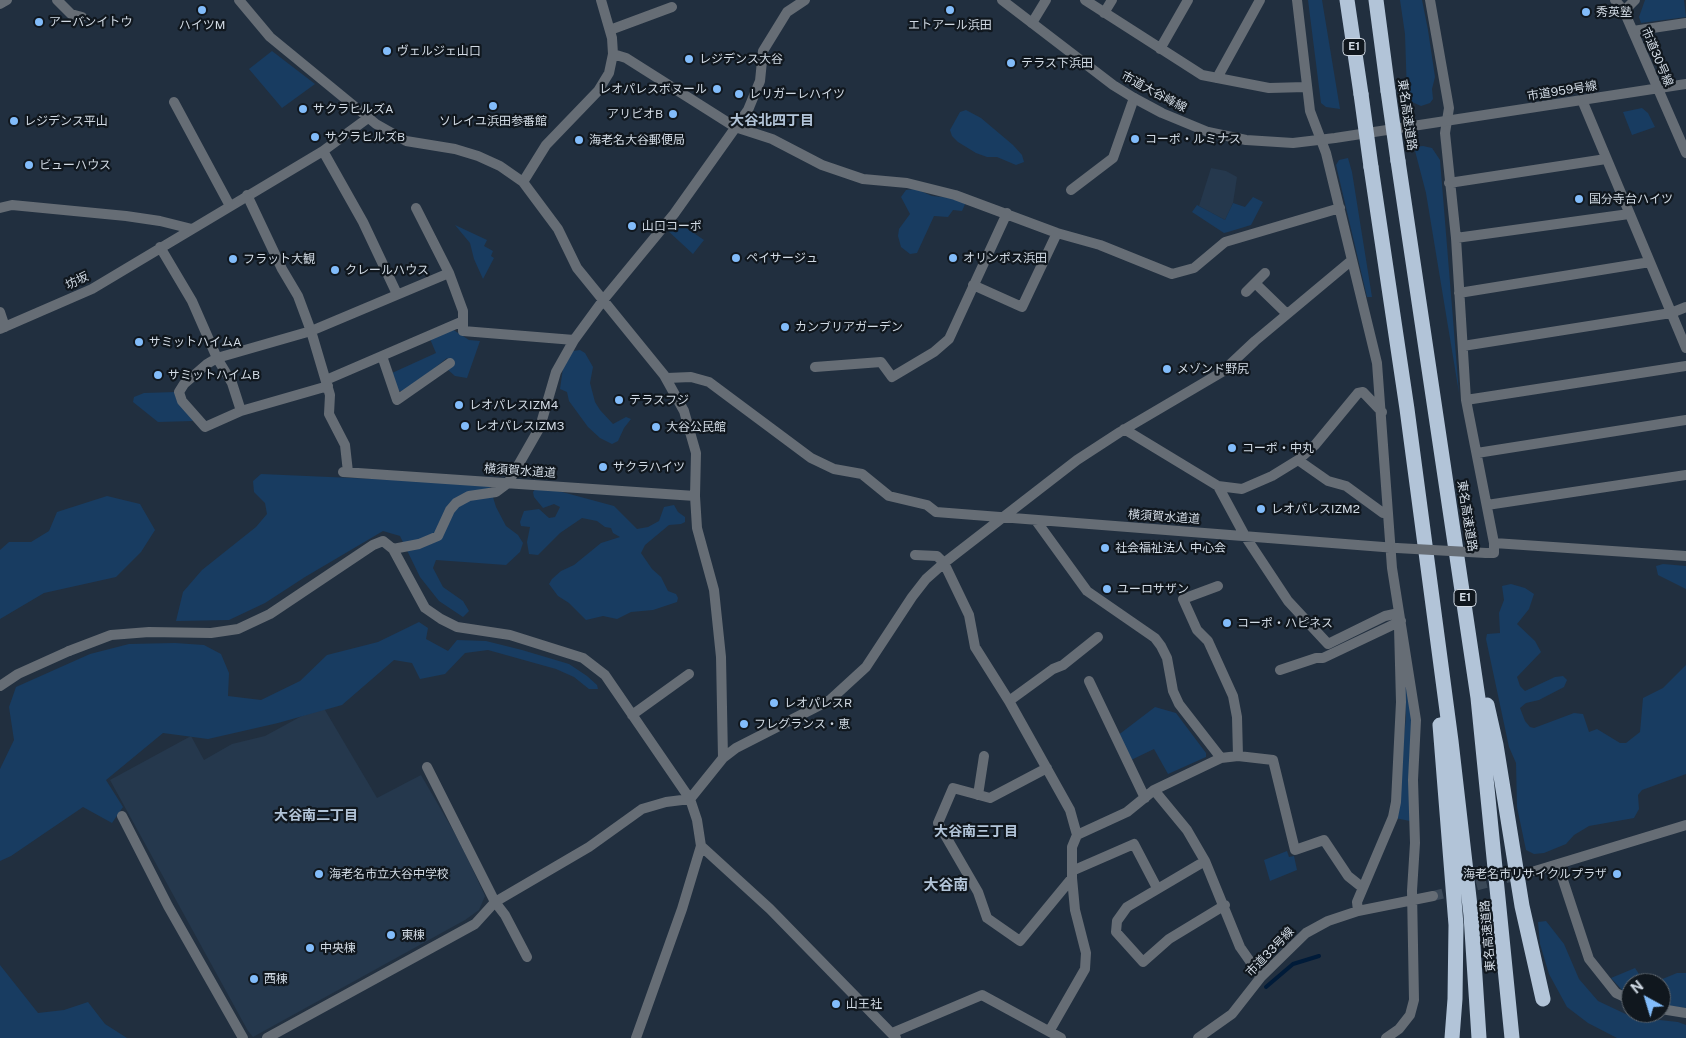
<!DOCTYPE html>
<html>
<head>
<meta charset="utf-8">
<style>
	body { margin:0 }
	#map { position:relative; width:1686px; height:1038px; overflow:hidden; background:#212f3f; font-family:"Public Sans",sans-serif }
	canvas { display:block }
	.north { position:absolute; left:1621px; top:973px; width:50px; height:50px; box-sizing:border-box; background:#10171e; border:1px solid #5d656d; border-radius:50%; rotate:321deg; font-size:14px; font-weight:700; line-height:20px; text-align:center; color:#d1dae4 }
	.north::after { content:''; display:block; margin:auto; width:18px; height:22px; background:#82bcfa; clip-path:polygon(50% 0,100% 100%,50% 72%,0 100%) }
</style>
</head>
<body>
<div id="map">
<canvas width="1686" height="1038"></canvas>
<div class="north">N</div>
</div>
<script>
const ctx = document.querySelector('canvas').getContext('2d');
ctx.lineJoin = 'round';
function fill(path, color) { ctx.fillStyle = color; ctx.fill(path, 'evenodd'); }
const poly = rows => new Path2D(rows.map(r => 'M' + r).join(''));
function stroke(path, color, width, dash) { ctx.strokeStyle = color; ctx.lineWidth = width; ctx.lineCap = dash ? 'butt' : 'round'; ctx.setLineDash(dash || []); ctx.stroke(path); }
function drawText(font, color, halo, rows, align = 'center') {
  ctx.font = font + ' "Public Sans","Noto Sans JP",sans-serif'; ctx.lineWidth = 4.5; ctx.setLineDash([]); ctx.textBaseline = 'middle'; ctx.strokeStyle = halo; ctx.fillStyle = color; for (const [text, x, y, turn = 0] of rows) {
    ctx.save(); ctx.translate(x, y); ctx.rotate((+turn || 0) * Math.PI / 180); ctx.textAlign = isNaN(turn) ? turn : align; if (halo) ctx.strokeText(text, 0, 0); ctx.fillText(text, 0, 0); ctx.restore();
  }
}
const built = poly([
	[1211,168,1226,171,1237,177,1233,203,1225,220,1199,206],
	[322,705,377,798,421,775,461,844,485,896,479,910,465,920,253,1037,248,1031,110,780,191,736,204,760,232,744,265,736]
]);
const green = poly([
	[1308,0,1322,0,1340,109,1326,107,1321,103],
	[1400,0,1422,0,1428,30,1435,77,1432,89,1433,99,1430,103,1421,106,1412,102,1407,94,1405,34],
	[1645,0,1684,0,1686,17,1641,23,1639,17],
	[272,51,315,84,282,108,249,69],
	[1642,108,1648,113,1655,127,1632,135,1623,112],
	[966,110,981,118,1013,145,1022,155,1024,162,1016,165,997,157,987,157,976,153,958,142,952,136,950,130,960,112],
	[1423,146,1432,148,1440,160,1459,393,1426,193,1414,147],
	[1348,158,1352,172,1372,297,1367,297,1336,165,1339,160],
	[916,189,932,196,962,199,966,202,962,211,953,210,948,217,934,216,917,253,910,254,901,247,898,236,899,229,910,214,901,197,906,190],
	[1253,197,1263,202,1251,225,1228,232,1224,233,1192,212,1197,205,1225,220,1233,203,1245,207],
	[673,219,704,240,693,254,666,229],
	[455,225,487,240,484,246,493,251,491,256,494,258,483,279,474,259,470,243],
	[452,329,469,340,480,341,467,378,455,376,447,369,451,365,447,358,421,379,404,391,398,391,392,373,436,353,430,339],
	[580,350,585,353,593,367,590,383,595,402,600,410,613,424,626,417,631,419,624,428,618,441,612,444,600,438,588,427,569,401,567,392,560,389,563,368,573,351],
	[176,392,193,421,158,422,133,402,134,397,144,393],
	[261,474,489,484,496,507,506,526,518,535,523,543,520,552,506,565,436,560,433,568,443,587,463,601,469,611,463,617,439,601,420,577,400,536,383,531,305,577,265,603,229,620,176,621,183,592,202,570,256,527,267,514,265,503,254,492,253,481],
	[536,488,551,489,614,506,637,529,648,527,659,521,664,507,674,505,678,512,685,517,685,522,681,524,669,525,645,545,641,553,652,569,661,577,668,591,676,594,678,598,677,602,653,610,631,612,617,619,603,616,586,620,569,603,558,596,549,584,552,579,561,571,574,565,601,543,620,537,613,533,611,528,605,527,597,521,582,518,560,533,538,555,529,554,527,542,530,527,521,526,520,522,524,511,539,509,549,518,555,517,560,507,554,504,543,508,534,497,533,492],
	[107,496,140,504,155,530,141,552,116,577,44,593,0,619,0,550,9,542,31,542,49,531,57,512],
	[1663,564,1686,566,1686,589,1658,575,1656,566],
	[1511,584,1525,588,1534,594,1529,609,1517,624,1535,641,1541,652,1517,677,1520,686,1525,691,1555,677,1563,676,1567,680,1564,687,1539,700,1526,703,1520,708,1525,721,1530,727,1534,728,1574,713,1583,714,1589,732,1597,729,1620,743,1626,743,1640,732,1643,698,1663,688,1686,665,1686,774,1642,790,1638,795,1639,809,1634,818,1589,826,1574,835,1566,844,1544,853,1534,854,1526,850,1517,807,1516,763,1509,747,1486,639,1487,634,1500,633,1499,613,1504,600,1502,586],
	[419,622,428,628,426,639,448,651,457,640,486,641,522,650,569,664,587,676,597,685,598,689,589,689,574,677,556,669,488,650,465,653,445,674,420,679,412,663,394,660,342,705,278,723,208,739,163,733,106,780,123,807,112,823,83,807,11,856,0,861,0,769,14,740,9,707,16,687,90,654,129,644,175,643,204,645,221,654,229,673,228,696,261,700,300,681,327,655,378,642],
	[1400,641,1412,704,1410,821,1395,818,1406,717],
	[1155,707,1176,713,1206,753,1206,757,1168,774,1154,749,1129,761,1117,736],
	[1287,851,1289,857,1294,856,1297,870,1270,881,1264,860],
	[1546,921,1564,944,1579,979,1598,1001,1632,1017,1678,1022,1686,1025,1686,1038,1617,1038,1588,1023,1567,1007,1549,974,1540,944,1538,922],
	[0,965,38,1013,64,1010,88,1002,105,1024,127,1038,0,1038],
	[1635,968,1643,980,1660,980,1677,973,1686,973,1686,1008,1661,1005,1661,983,1631,983,1631,995,1623,991,1611,978]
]);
const stream = poly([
	[1266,987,1293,964,1319,956]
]);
const minorTunnel = poly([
	[1433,896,1535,871]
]);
const minor = poly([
	[57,0,71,14,82,17],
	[239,0,270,37,376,124,406,141,455,149,478,156,500,166,523,182,558,229,577,268,664,375,684,411,696,453,695,496,697,528,714,590,721,657,723,758],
	[1085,0,1202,75,1269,88,1306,87],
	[1297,0,1310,111,1326,153,1377,363,1392,568,1416,720,1413,780,1415,843,1412,891,1414,1000,1410,1015,1399,1029,1386,1038],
	[1430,0,1449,108,1445,133,1456,238,1466,400,1494,543,1494,553,1486,553],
	[0,4,7,0],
	[1624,11,1635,0],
	[1104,13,1112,0],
	[1032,23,1046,0],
	[610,30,672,7],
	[1633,31,1686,23],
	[1160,49,1188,0],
	[613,54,626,58,735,127,772,139,822,165,863,179,907,183,955,195,1057,233,1100,245,1172,274,1194,268,1225,242,1340,208],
	[1217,78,1260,0],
	[1582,100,1686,348],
	[174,102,230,206],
	[323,151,363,222,397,294],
	[523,182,546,145,598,91,609,73,613,54,612,38,601,0],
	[1449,183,1606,159],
	[1071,190,1113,158,1134,98],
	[247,195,282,269,298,296,311,331,330,395,329,414,345,445,348,472],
	[0,208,12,205,126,216,160,221,192,229],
	[416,208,449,273,463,311,463,331,574,340],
	[1456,238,1629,214],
	[160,247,192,301,217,358,232,383,241,411],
	[1255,283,1287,314],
	[973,285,1022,307,1057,233],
	[1246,292,1265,273],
	[1459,293,1650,262],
	[0,312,5,327],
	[0,329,92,289,323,151,368,118],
	[1463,346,1671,313,1686,307],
	[382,356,397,400,450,363],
	[815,367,881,362,892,377,934,352,949,339,1007,213],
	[667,378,691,377,709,382,811,458,834,469,862,474,889,496,927,505,936,512,1396,548],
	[326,380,463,321],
	[328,386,241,411,205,427,182,401,179,392,184,384,207,364,217,358,311,331,449,273],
	[1466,400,1686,366],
	[1124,429,1218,486,1242,489,1272,476,1298,460,1315,445,1358,393,1363,392,1382,412],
	[1477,453,1686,420],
	[1298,460,1328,481,1346,486,1383,513,1388,513],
	[343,472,695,496],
	[1218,486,1245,536,1288,601,1328,644,1385,616,1399,613],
	[1487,505,1686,475],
	[1037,522,1087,591,1155,638,1161,646,1167,658,1173,691,1179,704,1221,758],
	[1494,543,1686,556],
	[393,549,419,544,438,536,450,510,456,503,469,496,496,492,508,483,540,427,556,372,574,340,604,299,674,214,748,110,760,81,763,51,787,12,805,0],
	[915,555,937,556,944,563,969,615,975,647,1009,701,1070,810,1077,835,1072,847,1072,878,1075,910,1086,953,1085,969,1050,1030],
	[1218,586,1183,599,1197,630,1208,641,1233,696,1237,717,1238,756],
	[69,651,111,635,149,632,211,633,238,629,270,614,373,545,383,541,393,549,425,608,441,619,457,627,510,635,583,658,605,675,690,799,697,820,701,846,682,909,636,1038],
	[1280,670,1316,658,1323,658,1401,621],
	[1089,681,1145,798],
	[1009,701,1053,669,1063,665,1098,637],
	[632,715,689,674],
	[427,767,495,902,505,915,527,957],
	[1047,768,990,798,953,788,938,823,978,892,987,918,1020,941,1072,878],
	[1154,790,1187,830,1205,861,1240,947,1261,977],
	[978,795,984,756],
	[122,816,168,906,243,1038],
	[1077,835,1127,812,1154,790,1221,758,1238,756,1273,760,1295,850,1324,840,1348,876,1363,888],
	[701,846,770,909,896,1038],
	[1205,861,1127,907,1117,921,1116,932,1143,962,1169,939,1225,905],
	[1558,865,1589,959,1616,993,1631,1000],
	[1072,871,1134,844,1157,888],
	[1535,871,1686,825],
	[1358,911,1357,902,1393,817,1396,802,1401,702,1399,627],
	[1661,1009,1686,1013],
	[892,1033,982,995,1061,1038],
	[267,1038,475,924,495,902,589,847,642,809,666,802,690,799,723,758,736,748,830,700,866,667,912,597,926,579,944,563,1077,460,1120,432,1222,372,1255,341,1352,260],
	[1198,1038,1232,1014,1261,977,1306,933,1328,921,1358,911,1433,896]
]);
const tertiary = poly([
	[1002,0,1113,85,1134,98,1162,113,1208,132,1246,140,1293,143,1335,138,1686,84],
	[1615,0,1624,11,1686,153],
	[0,686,18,674,69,651]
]);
const motorway = poly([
	[1347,0,1361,94],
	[1376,0,1388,91],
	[1398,161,1478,698,1512,1038],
	[1371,167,1407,409,1451,741,1471,915,1479,1038],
	[1487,705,1496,745,1522,906,1543,999],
	[1440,725,1456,925,1455,999,1452,1038]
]);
const minorBridge = poly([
	[1397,548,1486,553]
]);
const motorwayBridge = poly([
	[1388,91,1398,161],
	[1361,94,1371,167]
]);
const markers = [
	[202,10,5,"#82bcfa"],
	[950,10,5,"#82bcfa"],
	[1586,12,5,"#82bcfa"],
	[39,22,5,"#82bcfa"],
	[387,51,5,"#82bcfa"],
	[689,59,5,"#82bcfa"],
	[1011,63,5,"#82bcfa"],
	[717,89,5,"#82bcfa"],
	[739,94,5,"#82bcfa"],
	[493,106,5,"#82bcfa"],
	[303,109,5,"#82bcfa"],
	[673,114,5,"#82bcfa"],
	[14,121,5,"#82bcfa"],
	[315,137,5,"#82bcfa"],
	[1135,139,5,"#82bcfa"],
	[579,140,5,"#82bcfa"],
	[29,165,5,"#82bcfa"],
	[1579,199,5,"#82bcfa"],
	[632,226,5,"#82bcfa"],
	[736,258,5,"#82bcfa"],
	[953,258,5,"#82bcfa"],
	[233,259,5,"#82bcfa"],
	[335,270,5,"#82bcfa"],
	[785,327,5,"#82bcfa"],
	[139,342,5,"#82bcfa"],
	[1167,369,5,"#82bcfa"],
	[158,375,5,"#82bcfa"],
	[619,400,5,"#82bcfa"],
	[459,405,5,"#82bcfa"],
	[465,426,5,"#82bcfa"],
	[656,427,5,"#82bcfa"],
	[1232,448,5,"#82bcfa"],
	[603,467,5,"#82bcfa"],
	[1261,509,5,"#82bcfa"],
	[1105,548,5,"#82bcfa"],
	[1107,589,5,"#82bcfa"],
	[1227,623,5,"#82bcfa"],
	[774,703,5,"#82bcfa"],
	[744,724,5,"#82bcfa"],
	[319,874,5,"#82bcfa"],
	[1617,874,5,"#82bcfa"],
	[391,935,5,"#82bcfa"],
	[310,948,5,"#82bcfa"],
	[254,979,5,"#82bcfa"],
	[836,1004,5,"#82bcfa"]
];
const shields = [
	[1354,47,22],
	[1465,598,22]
];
const shieldNames = [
	["E1",1354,47],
	["E1",1465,598]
];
const poiNames = [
	["秀英塾",1596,12],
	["アーバンイトウ",49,22],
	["ハイツM",202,25,"center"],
	["エトアール浜田",950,25,"center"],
	["ヴェルジェ山口",397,51],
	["レジデンス大谷",699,59],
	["テラス下浜田",1021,63],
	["レオパレスボヌール",707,89,"right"],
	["レリガーレハイツ",749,94],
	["サクラヒルズA",313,109],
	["アリビオB",663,114,"right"],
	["レジデンス平山",24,121],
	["ソレイユ浜田参番館",493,121,"center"],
	["サクラヒルズB",325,137],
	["コーポ・ルミナス",1145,139],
	["海老名大谷郵便局",589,140],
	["ビューハウス",39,165],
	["国分寺台ハイツ",1589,199],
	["山口コーポ",642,226],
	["ペイサージュ",746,258],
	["オリンポス浜田",963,258],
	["フラット大観",243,259],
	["クレールハウス",345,270],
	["カンブリアガーデン",795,327],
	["サミットハイムA",149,342],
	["メゾンド野尻",1177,369],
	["サミットハイムB",168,375],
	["テラスフジ",629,400],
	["レオパレスIZM4",469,405],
	["レオパレスIZM3",475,426],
	["大谷公民館",666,427],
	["コーポ・中丸",1242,448],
	["サクラハイツ",613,467],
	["レオパレスIZM2",1271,509],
	["社会福祉法人 中心会",1115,548],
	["ユーロサザン",1117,589],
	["コーポ・ハピネス",1237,623],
	["レオパレスR",784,703],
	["フレグランス・恵",754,724],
	["海老名市立大谷中学校",329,874],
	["海老名市リサイクルプラザ",1607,874,"right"],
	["東棟",401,935],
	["中央棟",320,948],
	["西棟",264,979],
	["山王社",846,1004]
];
const streetNames = [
	["市道30号線",1657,57,67],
	["市道959号線",1562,91,-9],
	["市道大谷峰線",1154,92,28],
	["東名高速道路",1407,115,82],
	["坊坂",77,281,-25],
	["横須賀水道道",520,471,4],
	["東名高速道路",1467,516,81],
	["横須賀水道道",1164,517,4],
	["東名高速道路",1488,936,-95],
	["市道33号線",1270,952,-46]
];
const neighbourhoodNames = [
	["大谷北四丁目",772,121],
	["大谷南二丁目",316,816],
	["大谷南三丁目",976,832]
];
const quarterNames = [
	["大谷南",946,885]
];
fill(built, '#25384d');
fill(green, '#183c61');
stroke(stream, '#001b39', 4);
stroke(minorTunnel, '#3b4958', 10, [10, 5]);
stroke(minor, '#666d75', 10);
stroke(tertiary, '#666d75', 10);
stroke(motorway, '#b2c4d8', 15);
stroke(minorBridge, '#666d75', 10);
stroke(motorwayBridge, '#b2c4d8', 15);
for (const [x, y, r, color] of markers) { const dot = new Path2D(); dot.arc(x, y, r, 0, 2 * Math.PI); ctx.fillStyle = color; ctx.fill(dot); stroke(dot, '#10171e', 2); }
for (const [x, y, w] of shields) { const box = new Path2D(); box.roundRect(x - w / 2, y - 8.5, w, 17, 4); ctx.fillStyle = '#10171e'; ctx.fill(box); stroke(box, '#d1dae4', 1); }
drawText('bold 11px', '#d1dae4', null, shieldNames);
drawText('12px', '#d1dae4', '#10171e', poiNames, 'left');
drawText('12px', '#d1dae4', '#10171e', streetNames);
drawText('bold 14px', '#b2c4d8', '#10171e', neighbourhoodNames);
drawText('bold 15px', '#b2c4d8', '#10171e', quarterNames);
</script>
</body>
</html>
